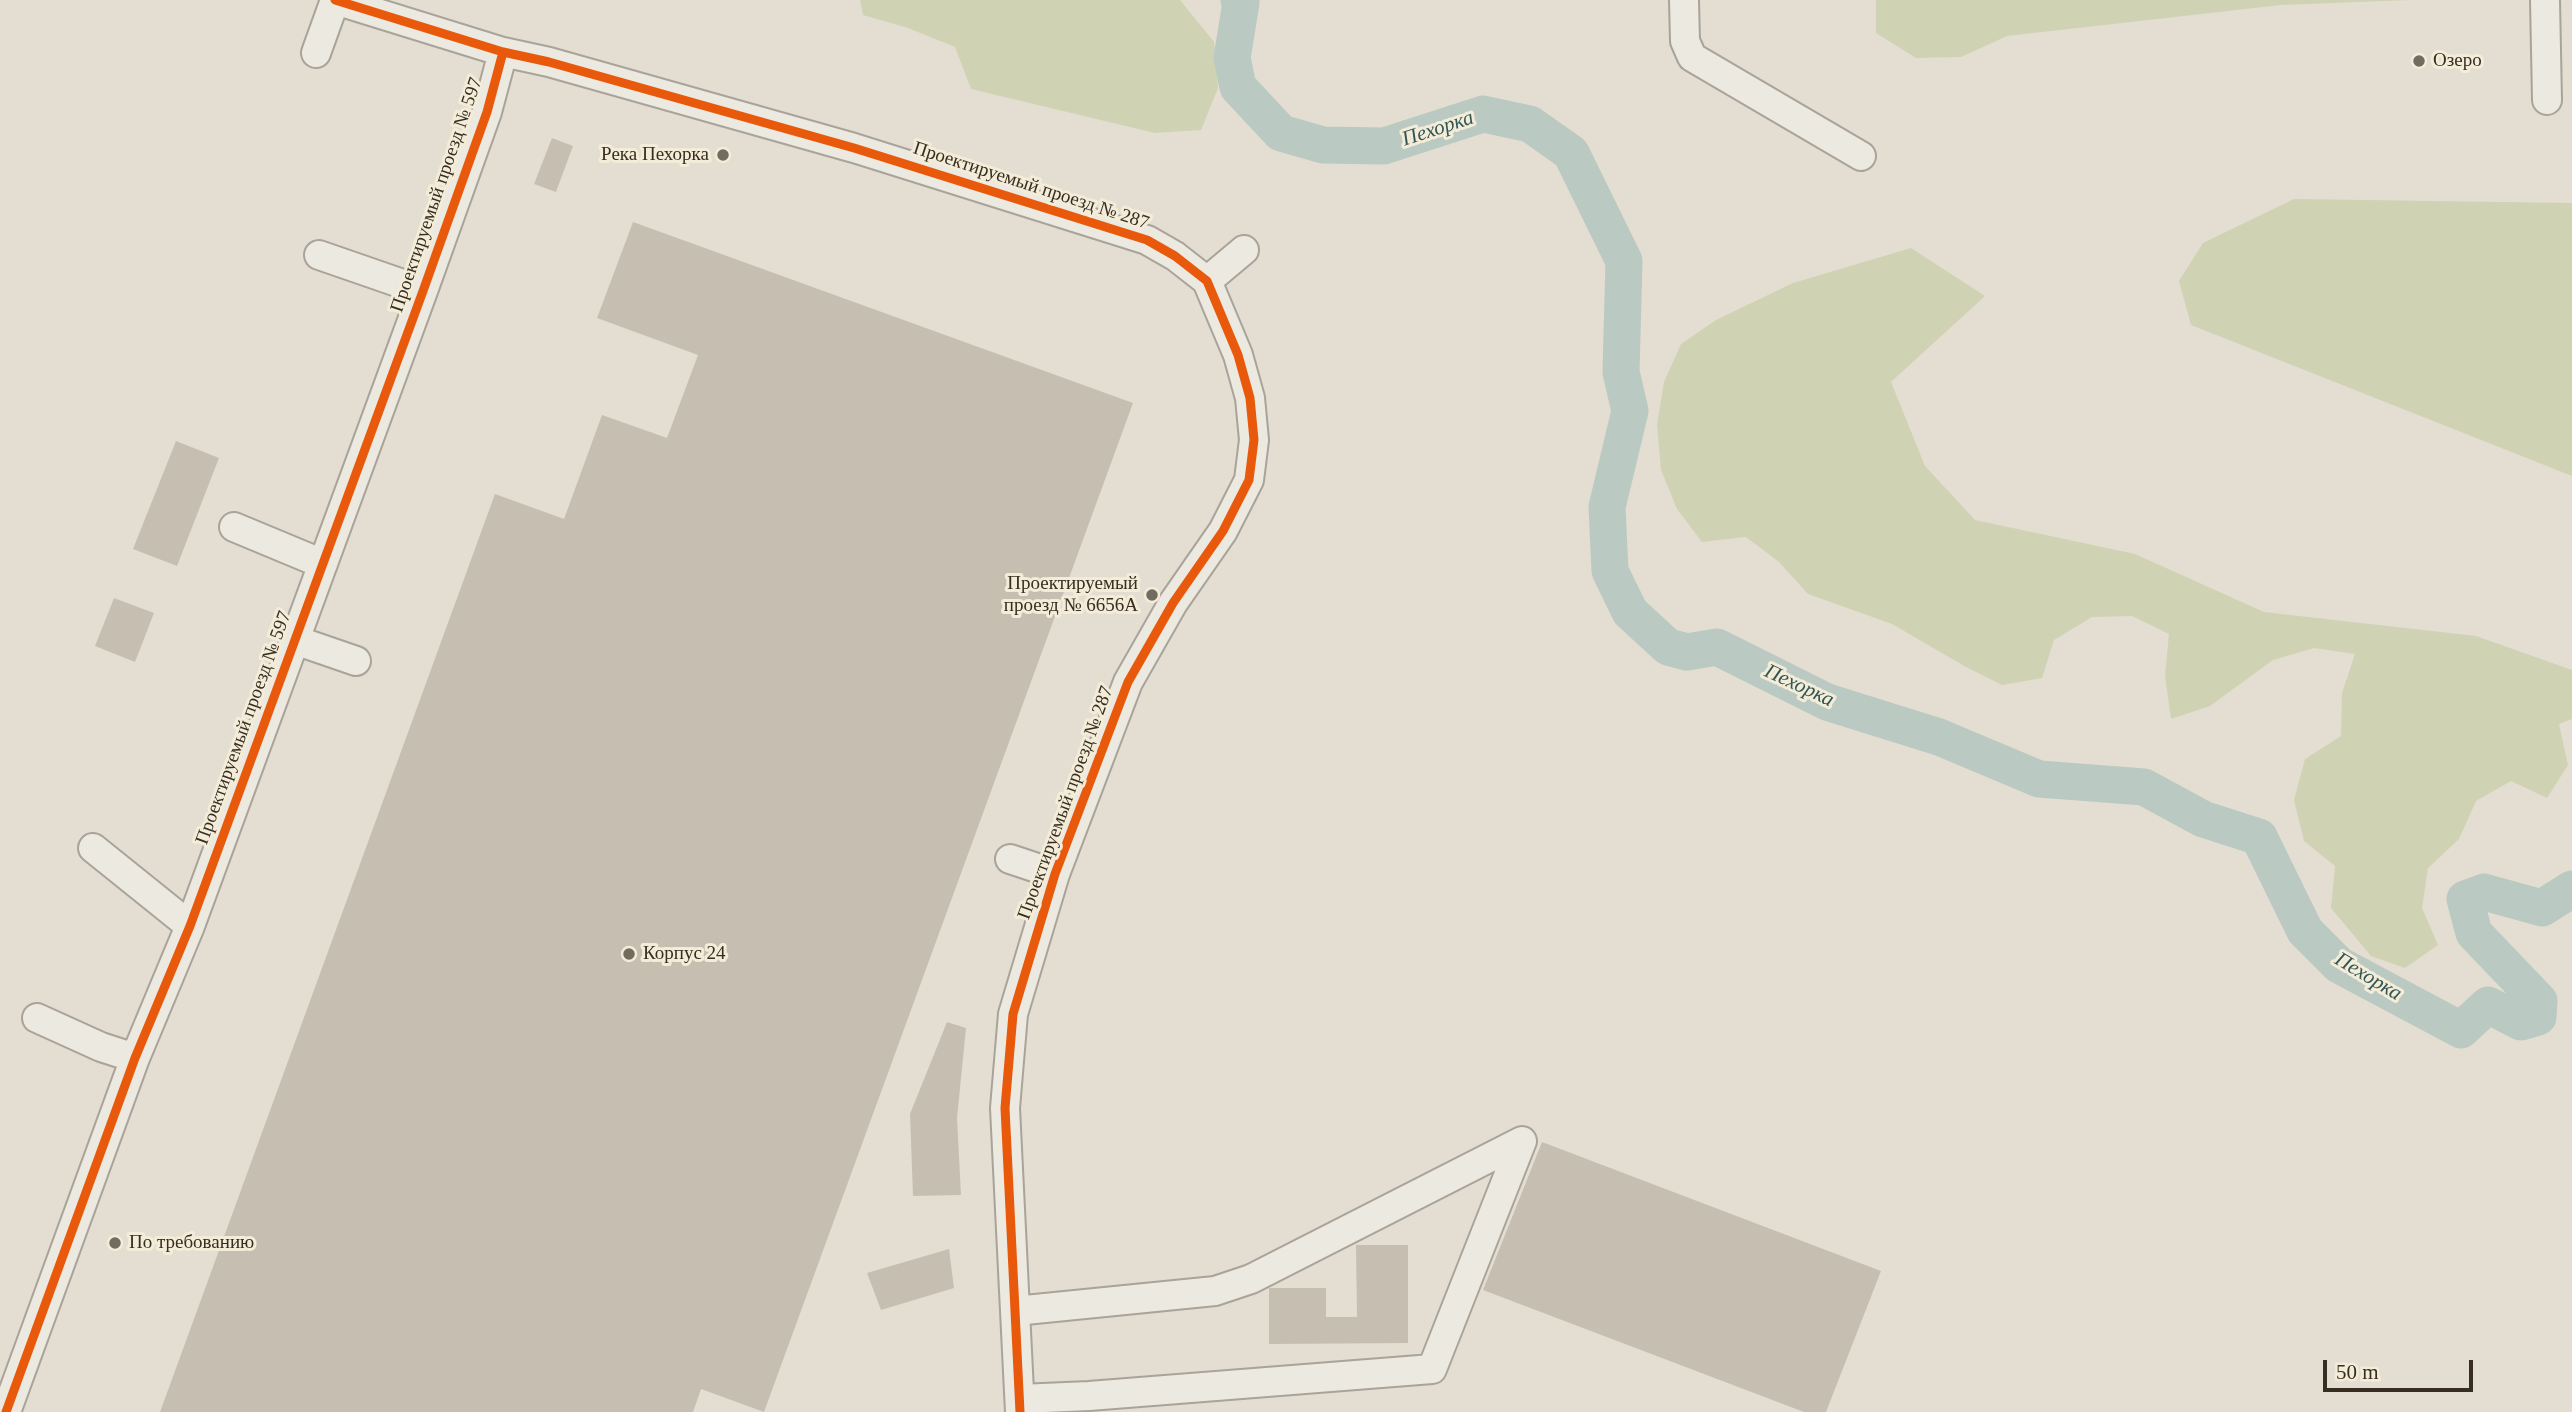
<!DOCTYPE html>
<html>
<head>
<meta charset="utf-8">
<style>
  body { margin:0 }
  #map { position:relative; width:2572px; height:1412px; overflow:hidden; background:#e3ded1; font-family:"Times New Roman",serif }
  canvas { display:block }
  .scale { position:absolute; left:2323px; top:1360px; width:150px; height:32px; box-sizing:border-box; border:4px solid #372d21; border-top:0; padding-left:9px; font-size:21px; line-height:24px; white-space:nowrap; color:#372d21; -webkit-text-stroke:5px #f3ecd8; paint-order:stroke }
</style>
</head>
<body>
<div id="map">
<canvas width="2572" height="1412"></canvas>
<div class="scale">50 m</div>
</div>
<script>
const g = document.querySelector('canvas').getContext('2d');
g.lineJoin = 'round';
function paint(path, color) {
  g.fillStyle = color;
  g.fill(path, 'evenodd');
}
function strokePath(path, color, width, dash) {
  g.strokeStyle = color;
  g.lineWidth = width;
  g.lineCap = dash ? 'butt' : 'round';
  g.setLineDash(dash || []);
  g.stroke(path);
}
function write(font, color, halo, rows, align = 'center') {
  g.font = font + ' "Times New Roman",serif';
  g.lineWidth = 6;
  g.setLineDash([]);
  g.textBaseline = 'middle';
  g.strokeStyle = halo;
  g.fillStyle = color;
  for (const [text, x, y, turn = 0] of rows) {
    g.save();
    g.translate(x, y);
    g.rotate((+turn || 0) * Math.PI / 180);
    g.textAlign = isNaN(turn) ? turn : align;
    if (halo) g.strokeText(text, 0, 0);
    g.fillText(text, 0, 0);
    g.restore();
  }
}
const green = new Path2D(`
  M 860,0 L 1180,0 L 1214,42 L 1218,88 L 1201,130 L 1155,133 L 971,89 L 955,47 L 908,28 L 863,15 Z
  M 1876,0 L 2410,0 L 2281,5 L 2007,36 L 1961,57 L 1916,58 L 1876,33 Z
  M 2294,199 L 2572,203 L 2572,476 L 2191,325 L 2179,281 L 2203,243 Z
  M 1911,248 L 1985,296 L 1891,382 L 1925,466 L 1975,520 L 2135,554 L 2264,612 L 2476,636 L 2572,670 L 2572,719 L 2559,724 L 2568,765 L 2547,798 L 2511,781 L 2476,801 L 2459,839 L 2428,868 L 2422,908 L 2438,945 L 2405,968 L 2371,956 L 2331,908 L 2335,866 L 2304,841 L 2294,800 L 2305,759 L 2341,736 L 2342,693 L 2355,654 L 2314,648 L 2273,660 L 2210,706 L 2171,719 L 2165,676 L 2169,634 L 2132,616 L 2092,617 L 2054,640 L 2042,678 L 2002,685 L 1966,667 L 1892,624 L 1808,594 L 1779,562 L 1746,537 L 1702,542 L 1677,509 L 1661,470 L 1657,425 L 1664,382 L 1681,344 L 1716,320 L 1793,283 Z`);
const river = new Path2D(`
  M 1239,0 L 1241,3 L 1232,58 L 1238,87 L 1281,133 L 1323,145 L 1384,146 L 1483,114 L 1530,124 L 1571,153 L 1624,261 L 1621,372 L 1630,411 L 1607,507 L 1610,571 L 1630,612 L 1668,647 L 1687,652 L 1717,647 L 1827,702 L 1939,737 L 2039,779 L 2144,787 L 2203,819 L 2259,837 L 2305,931 L 2339,965 L 2461,1030 L 2488,1005 L 2521,1022 L 2538,1017 L 2539,1001 L 2474,933 L 2465,899 L 2484,892 L 2542,908 L 2572,889`);
const building = new Path2D(`
  M 552,138 L 573,146 L 556,192 L 534,184 Z
  M 633,222 L 1133,403 L 764,1412 L 701,1389 L 693,1412 L 160,1412 L 495,494 L 564,519 L 602,415 L 667,438 L 698,355 L 597,318 Z
  M 176,441 L 219,458 L 177,566 L 133,549 Z
  M 114,598 L 154,613 L 135,662 L 95,646 Z
  M 947,1022 L 966,1028 L 957,1118 L 961,1195 L 913,1196 L 910,1114 Z
  M 1542,1142 L 1881,1271 L 1826,1412 L 1804,1412 L 1483,1290 Z
  M 1356,1245 L 1408,1245 L 1408,1343 L 1269,1344 L 1269,1288 L 1326,1288 L 1326,1317 L 1357,1317 Z
  M 949,1249 L 954,1288 L 881,1310 L 867,1273 Z`);
const minor = new Path2D(`
  M 335,0 L 503,52 L 549,62 L 854,148 L 1147,240 L 1175,256 L 1207,281 L 1238,355 L 1250,398 L 1254,440 L 1249,480 L 1223,531 L 1173,603 L 1128,682 L 1055,874 L 1013,1014 L 1005,1108 L 1020,1412
  M 1684,0 L 1685,41 L 1692,57 L 1861,156
  M 2545,0 L 2547,100
  M 316,53 L 335,0
  M 319,255 L 423,291
  M 1207,281 L 1244,250
  M 234,527 L 323,564
  M 295,640 L 356,661
  M 93,848 L 190,926
  M 1010,859 L 1055,874
  M 37,1018 L 101,1047 L 135,1058
  M 1015,1311 L 1215,1291 L 1251,1279 L 1522,1141 L 1432,1369 L 1089,1396 L 1020,1399
  M 6,1412 L 135,1058 L 190,926 L 423,291 L 487,112 L 503,52`);
const cycleway = new Path2D(`
  M 335,0 L 503,52 L 549,62 L 854,148 L 1147,240 L 1175,256 L 1207,281 L 1238,355 L 1250,398 L 1254,440 L 1249,480 L 1223,531 L 1173,603 L 1128,682 L 1055,874 L 1013,1014 L 1005,1108 L 1020,1412
  M 6,1412 L 135,1058 L 190,926 L 423,291 L 487,112 L 503,52`);
const markers = [
  [2419,61,7,"#736b5f"],
  [723,155,7,"#736b5f"],
  [1152,595,7,"#736b5f"],
  [629,954,7,"#736b5f"],
  [115,1243,7,"#736b5f"]
];
const poiNames = [
  ["Озеро",2433,61],
  ["Река Пехорка",709,155,"right"],
  ["Проектируемый",1138,584,"right"],
  ["проезд № 6656А",1138,606,"right"],
  ["Корпус 24",643,954],
  ["По требованию",129,1243]
];
const streetNames = [
  ["Проектируемый проезд № 287",1031,186,18],
  ["Проектируемый проезд № 597",437,195,-71],
  ["Проектируемый проезд № 597",244,728,-70],
  ["Проектируемый проезд № 287",1066,803,-70]
];
const waterNames = [
  ["Пехорка",1438,129,-18],
  ["Пехорка",1799,686,25],
  ["Пехорка",2368,977,31]
];
paint(green, '#d0d2b4');
strokePath(river, '#bac9c1', 37);
paint(building, '#c7beb2');
strokePath(minor, '#a9a399', 32);
strokePath(minor, '#ece9e1', 28);
strokePath(cycleway, '#e8590c', 9);
for (const [x, y, r, color] of markers) {
  const dot = new Path2D();
  dot.arc(x, y, r, 0, 2 * Math.PI);
  g.fillStyle = color;
  g.fill(dot);
  strokePath(dot, '#f3ecd8', 2.5);
}
write('19px', '#372d21', '#f3ecd8', poiNames, 'left');
write('19px', '#372d21', '#f3ecd8', streetNames);
write('italic 21px', '#325655', '#f3ecd8', waterNames);
</script>
</body>
</html>
